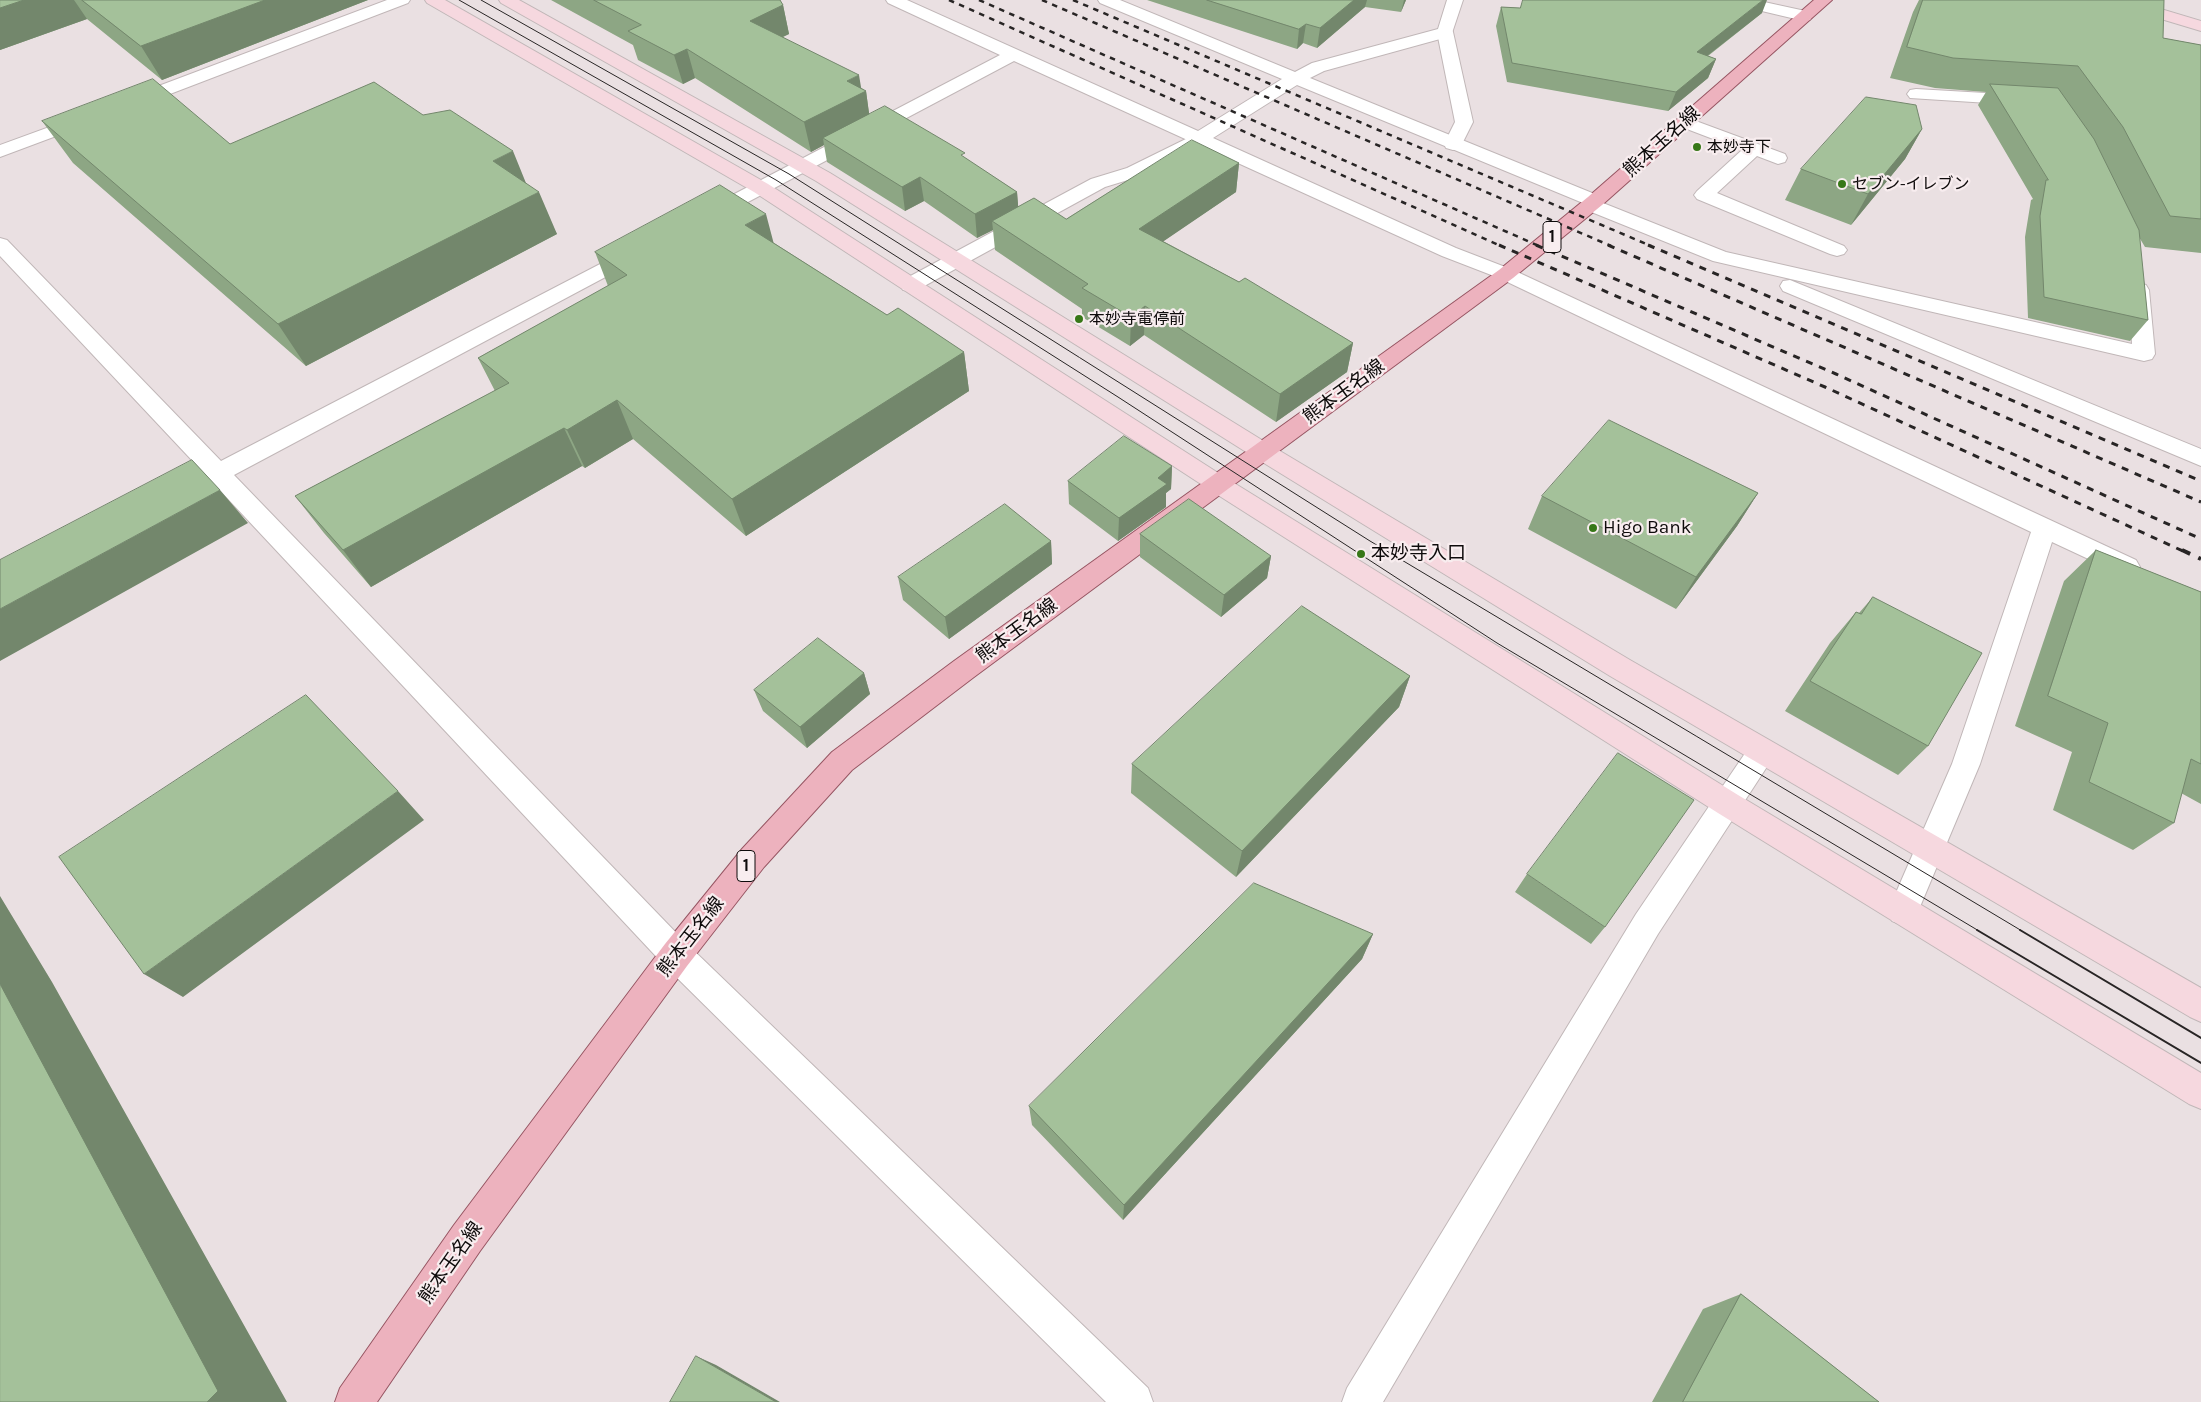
<!DOCTYPE html>
<html>
<head>
<meta charset="utf-8">
<style>
  body { margin:0 }
  canvas { display:block; background:#eae0e2 }
</style>
</head>
<body>
<canvas width="2201" height="1402"></canvas>
<script>
const g = document.querySelector('canvas').getContext('2d');
g.lineJoin = 'round';
function strokePath(path, color, width, dash) {
  g.strokeStyle = color;
  g.lineWidth = width;
  g.lineCap = dash ? 'butt' : 'round';
  g.setLineDash(dash || []);
  g.stroke(path);
}
function paint(path, color) {
  g.fillStyle = color;
  g.fill(path, 'evenodd');
}
function write(font, color, halo, rows, align = 'center') {
  g.font = font + ' Karla,"Noto Sans JP",sans-serif';
  g.lineWidth = 4.5;
  g.setLineDash([]);
  g.textBaseline = 'middle';
  g.strokeStyle = halo;
  g.fillStyle = color;
  for (const [text, x, y, turn = 0] of rows) {
    g.save();
    g.translate(x, y);
    g.rotate((+turn || 0) * Math.PI / 180);
    g.textAlign = isNaN(turn) ? turn : align;
    if (halo) g.strokeText(text, 0, 0);
    g.fillText(text, 0, 0);
    g.restore();
  }
}
const lane = new Path2D(`
  M 1726,0 L 1755,0 L 1810,12 L 1812,16 L 1810,20 L 1804,21 L 1728,3 Z
  M 1445,27 L 1451,28 L 1453,32 L 1473,122 L 1460,148 L 1453,150 L 1446,148 L 1444,144 L 1455,122 L 1437,32 L 1439,28 Z
  M 1685,117 L 1785,154 L 1787,158 L 1785,162 L 1778,164 L 1757,156 L 1717,193 L 1844,246 L 1847,250 L 1844,254 L 1837,256 L 1830,254 L 1697,199 L 1694,195 L 1697,191 L 1742,150 L 1679,126 L 1676,122 L 1679,118 Z
  M 1198,133 L 1205,135 L 1207,139 L 1205,143 L 1141,176 L 1105,187 L 917,290 L 910,291 L 903,290 L 900,285 L 903,280 L 1091,179 L 1127,168 Z`);
const street = new Path2D(`
  M 387,0 L 410,0 L 408,3 L 136,107 L 130,108 L 124,107 L 121,103 L 124,99 Z
  M 886,0 L 907,0 L 1198,131 L 1282,79 L 1100,3 L 1098,0 L 1120,0 L 1295,72 L 1312,63 L 1438,29 L 1447,0 L 1463,0 L 1451,36 L 1324,71 L 1310,78 L 1602,197 L 1605,201 L 1603,203 L 1726,252 L 2132,344 L 2129,290 L 2132,285 L 2139,283 L 2146,285 L 2149,290 L 2155,354 L 2152,359 L 2144,361 L 1713,261 L 1584,209 L 1581,205 L 1583,203 L 1297,85 L 1213,138 L 1456,248 L 1513,270 L 2136,560 L 2140,567 L 2136,574 L 2127,577 L 2052,542 L 1980,764 L 1914,921 L 1903,925 L 1892,921 L 1888,911 L 1952,764 L 2031,532 L 1499,278 L 1442,256 L 1014,61 L 714,220 L 707,222 L 700,220 L 697,216 L 700,212 L 1000,55 L 888,3 Z
  M 1916,89 L 2020,95 L 2026,96 L 2029,100 L 2026,104 L 2020,105 L 1910,98 L 1907,94 L 1910,90 Z
  M 85,114 L 91,115 L 94,119 L 91,123 L 0,157 L 0,145 Z
  M 0,238 L 7,240 L 221,461 L 629,249 L 636,247 L 643,249 L 646,253 L 643,257 L 234,475 L 687,944 L 1148,1388 L 1153,1402 L 1106,1402 L 665,966 L 215,485 L 203,490 L 195,487 L 191,481 L 195,475 L 202,471 L 0,256 Z
  M 1790,280 L 2201,449 L 2201,466 L 1783,291 L 1780,286 L 1783,281 Z
  M 1762,739 L 1772,743 L 1776,751 L 1772,759 L 1658,934 L 1383,1402 L 1342,1402 L 1347,1388 L 1636,914 L 1752,743 Z`);
const secondary = new Path2D(`
  M 425,0 L 445,0 L 768,184 L 1226,478 L 1738,795 L 2201,1073 L 2201,1109 L 2189,1104 L 1718,813 L 1210,490 L 754,192 L 427,3 Z
  M 499,0 L 519,0 L 830,173 L 1270,445 L 1630,660 L 2201,988 L 2201,1022 L 2190,1017 L 1610,676 L 1254,457 L 816,181 L 501,3 Z
  M 2106,0 L 2131,0 L 2201,21 L 2201,31 L 2108,3 Z`);
const primary = new Path2D(`
  M 1814,0 L 1832,0 L 1602,205 L 1513,278 L 974,677 L 852,770 L 764,867 L 687,966 L 480,1251 L 377,1402 L 335,1402 L 340,1388 L 454,1225 L 665,944 L 742,849 L 832,752 L 954,661 L 1499,270 L 1588,197 Z`);
const tramFar1 = new Path2D(`
  M 459,0 L 776,180 L 1118,397 L 1497,643 L 1979,931
  M 481,0 L 789,174 L 1370,541 L 2022,931`);
const tram = new Path2D(`
  M 1977,930 L 2201,1063
  M 2020,930 L 2201,1038`);
const railFar2 = new Path2D(`
  M 949,0 L 1501,246
  M 979,0 L 1539,246
  M 1042,0 L 1611,246
  M 1073,0 L 1651,246`);
const railFar1 = new Path2D(`
  M 1499,245 L 1825,387 L 2185,552
  M 1536,245 L 1836,374 L 2201,539
  M 1608,245 L 2201,502
  M 1648,245 L 2201,481`);
const rail = new Path2D(`
  M 2182,550 L 2201,559`);
const wall = new Path2D(`
  M 0,0 L 368,0 L 162,80 L 87,19 L 0,50 Z
  M 551,0 L 780,0 L 783,5 L 789,34 L 783,37 L 866,91 L 869,114 L 965,158 L 1017,192 L 1018,207 L 1066,219 L 1239,163 L 1236,192 L 1163,241 L 1353,343 L 1347,372 L 1276,422 L 1144,335 L 1130,346 L 1082,317 L 1082,309 L 995,250 L 993,230 L 977,238 L 924,201 L 905,211 L 827,162 L 824,145 L 811,152 L 695,78 L 683,84 L 638,60 L 633,45 Z
  M 1147,0 L 1406,0 L 1401,12 L 1365,7 L 1317,48 L 1303,43 L 1297,49 Z
  M 1919,0 L 2164,0 L 2163,38 L 2201,45 L 2201,253 L 2145,247 L 2139,237 L 2148,320 L 2130,341 L 2028,318 L 2025,237 L 2031,200 L 2033,199 L 1978,105 L 1986,92 L 1935,88 L 1890,78 L 1913,12 Z
  M 1501,7 L 1520,8 L 1762,13 L 1708,56 L 1716,59 L 1708,78 L 1668,111 L 1507,82 L 1496,26 Z
  M 42,121 L 230,144 L 526,183 L 557,234 L 306,366 L 73,163 Z
  M 1922,129 L 1905,159 L 1851,225 L 1785,200 L 1801,169 Z
  M 774,243 L 887,315 L 964,352 L 969,391 L 746,536 L 633,439 L 585,468 L 582,466 L 371,587 L 324,533 L 295,496 L 495,391 L 478,358 L 608,286 L 595,252 Z
  M 1172,466 L 1171,489 L 1166,493 L 1166,507 L 1118,541 L 1069,504 L 1068,481 Z
  M 1758,493 L 1737,526 L 1676,609 L 1528,529 L 1542,496 Z
  M 1140,534 L 1271,556 L 1267,578 L 1221,617 L 1140,557 Z
  M 1051,541 L 1052,564 L 949,639 L 903,600 L 898,577 Z
  M 2096,550 L 2201,592 L 2201,804 L 2181,793 L 2174,823 L 2133,850 L 2053,810 L 2072,752 L 2015,726 L 2064,581 Z
  M 1873,597 L 1928,746 L 1898,775 L 1785,711 L 1830,643 L 1856,612 L 1859,613 Z
  M 864,673 L 870,694 L 807,748 L 763,711 L 754,690 Z
  M 1410,676 L 1399,707 L 1236,877 L 1131,793 L 1132,764 Z
  M 1527,874 L 1605,927 L 1591,944 L 1515,892 Z
  M 1373,934 L 1362,959 L 1123,1220 L 1032,1125 L 1029,1106 Z
  M 1741,1294 L 1879,1402 L 1652,1402 L 1703,1309 Z`);
const shadedWall = new Path2D(`
  M 24,0 L 74,0 L 87,19 L 0,50 L 0,8 Z
  M 265,0 L 368,0 L 162,80 L 141,46 Z
  M 1354,0 L 1367,0 L 1365,7 L 1317,48 L 1320,28 Z
  M 1404,0 L 1406,0 L 1401,12 Z
  M 1763,0 L 1767,0 L 1762,13 L 1689,70 L 1697,52 Z
  M 783,5 L 789,34 L 756,49 L 750,21 Z
  M 1306,24 L 1303,43 L 1297,49 L 1299,29 Z
  M 687,49 L 695,78 L 683,84 L 674,55 Z
  M 1716,59 L 1708,78 L 1668,111 L 1676,92 Z
  M 859,75 L 862,93 L 866,91 L 870,120 L 823,138 L 824,145 L 811,152 L 804,122 L 847,81 Z
  M 1922,129 L 1905,159 L 1851,225 L 1868,194 Z
  M 513,151 L 530,193 L 493,161 Z
  M 1239,163 L 1236,192 L 1139,258 L 1139,229 Z
  M 920,177 L 924,201 L 905,211 L 902,187 Z
  M 539,192 L 557,234 L 306,366 L 278,324 Z
  M 1017,192 L 1019,216 L 992,221 L 993,230 L 977,238 L 975,214 Z
  M 766,214 L 776,252 L 745,225 Z
  M 1145,306 L 1144,335 L 1130,346 L 1131,317 Z
  M 1353,343 L 1347,372 L 1276,422 L 1280,394 Z
  M 964,352 L 969,391 L 746,536 L 732,499 Z
  M 617,400 L 633,439 L 585,468 L 567,430 Z
  M 564,428 L 582,466 L 371,587 L 343,550 Z
  M 1172,466 L 1171,489 L 1166,493 L 1166,507 L 1118,541 L 1119,518 L 1158,478 Z
  M 220,490 L 248,523 L 0,661 L 0,609 Z
  M 1758,493 L 1737,526 L 1676,609 L 1696,577 Z
  M 1051,541 L 1052,564 L 949,639 L 945,617 Z
  M 1271,556 L 1267,578 L 1221,617 L 1224,595 Z
  M 864,673 L 870,694 L 807,748 L 800,727 Z
  M 1410,676 L 1399,707 L 1236,877 L 1242,851 Z
  M 398,791 L 424,820 L 183,997 L 144,974 Z
  M 0,896 L 52,982 L 287,1402 L 207,1402 L 0,984 Z
  M 1373,934 L 1362,959 L 1123,1220 L 1124,1205 Z
  M 696,1356 L 716,1365 L 780,1402 L 776,1402 Z`);
const building = new Path2D(`
  M 0,0 L 24,0 L 0,8 Z
  M 82,0 L 265,0 L 141,46 Z
  M 594,0 L 780,0 L 783,5 L 750,21 L 859,75 L 847,81 L 866,91 L 804,122 L 687,49 L 674,55 L 628,31 L 641,25 Z
  M 1207,0 L 1354,0 L 1320,28 L 1306,24 L 1299,29 Z
  M 1523,0 L 1763,0 L 1697,52 L 1716,59 L 1676,92 L 1512,63 L 1501,7 L 1520,8 Z
  M 1923,0 L 2164,0 L 2163,38 L 2201,45 L 2201,219 L 2170,216 L 2123,127 L 2078,66 L 1953,58 L 1907,47 Z
  M 153,79 L 230,144 L 374,82 L 423,115 L 450,110 L 513,151 L 493,161 L 539,192 L 278,324 L 42,121 Z
  M 1990,84 L 2058,88 L 2094,139 L 2139,230 L 2148,320 L 2044,297 L 2040,216 L 2046,180 L 2048,180 Z
  M 1866,97 L 1916,105 L 1922,129 L 1868,194 L 1801,169 Z
  M 885,106 L 965,153 L 961,155 L 1017,192 L 975,214 L 920,177 L 902,187 L 823,138 Z
  M 1192,140 L 1239,163 L 1139,229 L 1239,282 L 1245,278 L 1353,343 L 1280,394 L 1145,306 L 1131,317 L 1082,288 L 1088,284 L 992,221 L 1034,198 L 1066,219 Z
  M 720,185 L 766,214 L 745,225 L 887,315 L 898,308 L 964,352 L 732,499 L 617,400 L 567,430 L 564,428 L 343,550 L 295,496 L 509,383 L 478,358 L 627,275 L 595,252 Z
  M 1609,420 L 1758,493 L 1696,577 L 1542,496 Z
  M 1124,436 L 1172,466 L 1158,478 L 1167,484 L 1119,518 L 1068,481 Z
  M 192,460 L 220,490 L 0,609 L 0,560 Z
  M 1189,499 L 1271,556 L 1224,595 L 1140,534 Z
  M 1005,504 L 1051,541 L 945,617 L 898,577 Z
  M 2096,550 L 2201,592 L 2201,764 L 2191,759 L 2174,823 L 2089,782 L 2108,723 L 2048,696 Z
  M 1873,597 L 1982,653 L 1928,746 L 1810,681 L 1856,612 L 1861,614 Z
  M 1302,606 L 1410,676 L 1242,851 L 1132,764 Z
  M 818,638 L 864,673 L 800,727 L 754,690 Z
  M 306,695 L 398,791 L 144,974 L 59,857 Z
  M 1618,753 L 1694,800 L 1605,927 L 1527,874 Z
  M 1254,883 L 1373,934 L 1124,1205 L 1029,1106 Z
  M 0,984 L 218,1391 L 207,1402 L 0,1402 Z
  M 1741,1294 L 1879,1402 L 1683,1402 Z
  M 696,1356 L 776,1402 L 670,1402 Z`);
const markers = [
  [1697,147,5,"#377818"],
  [1842,184,5,"#377818"],
  [1079,319,5,"#377818"],
  [1593,528,5,"#377818"],
  [1361,554,5,"#377818"]
];
const farPoinames = [
  ["本妙寺下",1707,147],
  ["セブン-イレブン",1852,184],
  ["本妙寺電停前",1089,319]
];
const shields = [
  [1552,237,18],
  [746,866,18]
];
const shieldNames = [
  ["1",1552,237],
  ["1",746,866]
];
const streetNames = [
  ["熊本玉名線",1662,142,-42],
  ["熊本玉名線",1344,392,-36],
  ["熊本玉名線",1017,631,-36],
  ["熊本玉名線",691,937,-52],
  ["熊本玉名線",451,1263,-55]
];
const poiNames = [
  ["Higo Bank",1603,528],
  ["本妙寺入口",1371,554]
];
strokePath(lane, '#c1b7b8', 2);
strokePath(street, '#c1b7b8', 2);
strokePath(secondary, '#c1b7b8', 2);
strokePath(primary, '#975663', 2);
paint(lane, '#fff');
paint(street, '#fff');
paint(secondary, '#f6d8df');
paint(primary, '#edb2be');
strokePath(tramFar1, '#282525', 1);
strokePath(tram, '#282525', 2);
strokePath(railFar2, '#282525', 2.5, [5.5, 5.5]);
strokePath(railFar1, '#282525', 3, [7, 7]);
strokePath(rail, '#282525', 4, [9, 9]);
paint(wall, '#8da684');
paint(shadedWall, '#73876c');
paint(building, '#a4c19a');
strokePath(building, '#73876c', 1);
for (const [x, y, r, color] of markers) {
  const dot = new Path2D();
  dot.arc(x, y, r, 0, 2 * Math.PI);
  g.fillStyle = color;
  g.fill(dot);
  strokePath(dot, '#f8edef', 2);
}
write('16px', '#0e0b0b', '#f8edef', farPoinames, 'left');
for (const [x, y, w] of shields) {
  const box = new Path2D();
  box.roundRect(x - w / 2, y - 15.5, w, 31, 4);
  g.fillStyle = '#f8edef';
  g.fill(box);
  strokePath(box, '#0e0b0b', 1);
}
write('bold 18px', '#0e0b0b', null, shieldNames);
write('19px', '#0e0b0b', '#f8edef', streetNames);
write('19px', '#0e0b0b', '#f8edef', poiNames, 'left');
</script>
</body>
</html>
